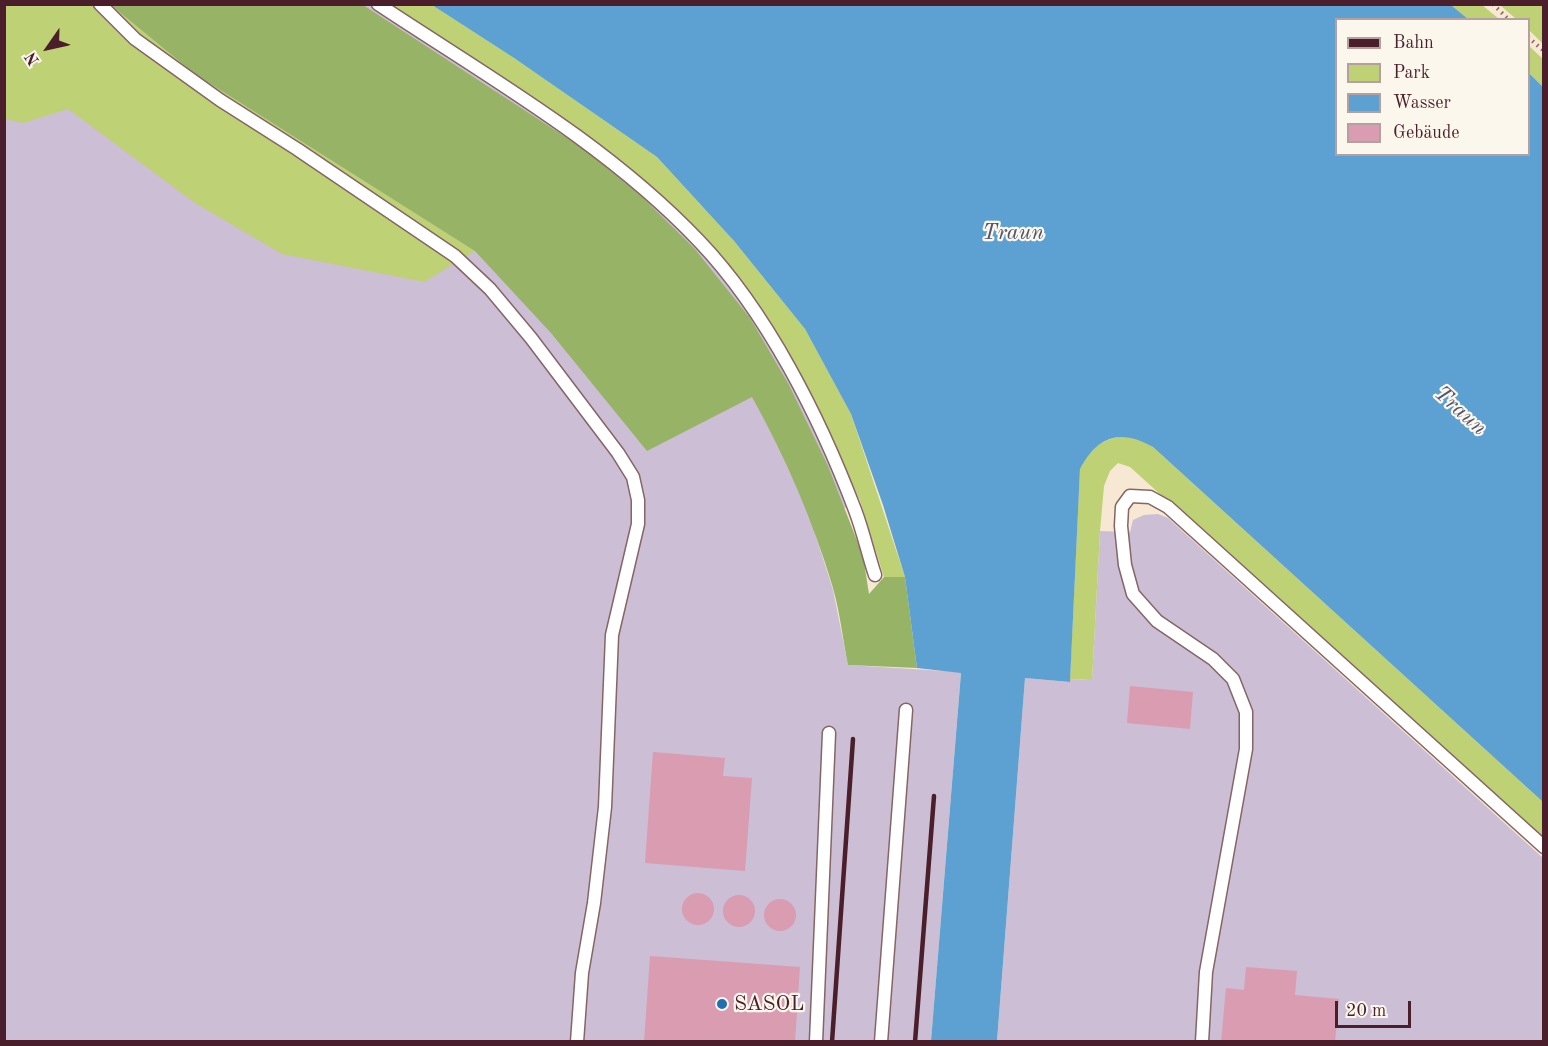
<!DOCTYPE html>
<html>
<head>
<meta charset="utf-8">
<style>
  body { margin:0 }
  #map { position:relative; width:1548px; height:1046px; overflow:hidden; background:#f6e8d2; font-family:"Old Standard TT",serif }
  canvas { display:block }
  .frame { position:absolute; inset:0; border:6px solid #4a1f2b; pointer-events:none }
  .legend { position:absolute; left:1335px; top:18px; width:195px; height:138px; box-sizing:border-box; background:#fbf7ec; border:2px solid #b4a19f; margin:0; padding:8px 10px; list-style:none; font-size:18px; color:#4a1f2b }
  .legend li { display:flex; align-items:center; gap:12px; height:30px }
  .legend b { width:30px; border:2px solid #b4a19f }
  .north { position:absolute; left:18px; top:18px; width:60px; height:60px; -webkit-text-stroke:4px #fbf7ec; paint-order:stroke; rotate:236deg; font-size:16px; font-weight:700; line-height:24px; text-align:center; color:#4a1f2b }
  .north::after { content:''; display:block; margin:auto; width:21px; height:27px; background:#4a1f2b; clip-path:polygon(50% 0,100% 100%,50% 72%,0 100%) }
  .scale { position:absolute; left:1335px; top:1001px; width:76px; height:27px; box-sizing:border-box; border:3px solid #4a1f2b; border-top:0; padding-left:8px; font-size:18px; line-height:21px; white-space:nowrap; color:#4a1f2b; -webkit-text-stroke:4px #fbf7ec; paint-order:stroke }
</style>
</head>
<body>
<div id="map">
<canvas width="1548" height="1046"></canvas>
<div class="frame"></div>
<ul class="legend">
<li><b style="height:8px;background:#4a1f2b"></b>Bahn</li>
<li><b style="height:16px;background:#bed174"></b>Park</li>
<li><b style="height:16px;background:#5ca1d1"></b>Wasser</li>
<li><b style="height:16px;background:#d99cb1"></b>Gebäude</li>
</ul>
<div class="north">N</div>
<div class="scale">20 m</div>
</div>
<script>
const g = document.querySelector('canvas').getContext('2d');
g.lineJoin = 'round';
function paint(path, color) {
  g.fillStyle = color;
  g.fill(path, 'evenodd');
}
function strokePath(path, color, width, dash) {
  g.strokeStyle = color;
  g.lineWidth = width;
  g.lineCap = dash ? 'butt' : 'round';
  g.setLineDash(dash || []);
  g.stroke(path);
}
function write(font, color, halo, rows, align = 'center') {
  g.font = font + ' "Old Standard TT",serif';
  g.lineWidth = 4.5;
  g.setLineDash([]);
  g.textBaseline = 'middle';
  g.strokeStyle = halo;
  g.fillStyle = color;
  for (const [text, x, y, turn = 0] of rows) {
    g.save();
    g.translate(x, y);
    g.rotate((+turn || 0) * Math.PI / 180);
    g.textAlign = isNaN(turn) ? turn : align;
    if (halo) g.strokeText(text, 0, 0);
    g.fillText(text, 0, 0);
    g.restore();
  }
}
const industrial = new Path2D(`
  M 5,5 L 388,5 L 530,98 L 625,165 L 696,231 L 808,392 L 859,498 L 814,530 L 833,590 L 848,665 L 961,672 L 931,1041 L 5,1042 Z
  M 1158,514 L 1168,518 L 1543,858 L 1543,1041 L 997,1042 L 1025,678 L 1070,682 L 1070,679 L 1092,680 L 1100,531 L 1130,532 L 1133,520 L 1144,515 Z`);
const green = new Path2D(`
  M 5,5 L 111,5 L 195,74 L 475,251 L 424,282 L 282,254 L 195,203 L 68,109 L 23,123 L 5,119 Z
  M 388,5 L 432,5 L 514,58 L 657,157 L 734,241 L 805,329 L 851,414 L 905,577 L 884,577 L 859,498 L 808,392 L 696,231 L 625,165 L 530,98 Z
  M 1451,5 L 1482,5 L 1499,19 L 1468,19 Z
  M 1500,5 L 1543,5 L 1543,44 L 1529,30 L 1528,20 L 1516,19 Z
  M 1529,46 L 1543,59 L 1543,87 L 1529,73 Z
  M 1126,436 L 1140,439 L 1153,447 L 1543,802 L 1543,840 L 1130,467 L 1118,463 L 1110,471 L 1104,486 L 1100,531 L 1092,680 L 1070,679 L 1080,468 C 1092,447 1101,439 1126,436 Z`);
const forest = new Path2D(`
  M 111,5 L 363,5 L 584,149 L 641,196 L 694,248 L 750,318 L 789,385 L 828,466 L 863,556 L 869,594 L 884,577 L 905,577 L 917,668 L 848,665 C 843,640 840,613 833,588 C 813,521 786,458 752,397 L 647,451 L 551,333 L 475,251 L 195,74 Z`);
const water = new Path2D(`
  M 432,5 L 1451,5 L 1468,19 L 1336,20 L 1336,154 L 1528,154 L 1529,73 L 1543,87 L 1543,802 L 1153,447 C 1121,428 1097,436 1080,469 L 1070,682 L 1025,678 L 997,1041 L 931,1041 L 961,673 L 917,668 L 905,577 L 883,505 L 851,414 L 805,329 L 734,241 L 657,157 L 514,58 Z`);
const building = new Path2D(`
  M 1130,686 L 1193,692 L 1190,729 L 1127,723 Z
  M 653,752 L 725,758 L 723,776 L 752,778 L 745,871 L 645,863 Z
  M682 909a16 16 0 1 1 32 0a16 16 0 1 1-32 0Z
  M723 911a16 16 0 1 1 32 0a16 16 0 1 1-32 0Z
  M764 915a16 16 0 1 1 32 0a16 16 0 1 1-32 0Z
  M 650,956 L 800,967 L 795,1042 L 644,1042 Z
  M 1246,967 L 1297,971 L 1295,995 L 1339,999 L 1335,1042 L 1221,1042 L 1226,988 L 1244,990 Z`);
const path = new Path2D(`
  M 1493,4 L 1509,20
  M 1528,37 L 1544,51`);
const service = new Path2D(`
  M 100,4 L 135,39 L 220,100 L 297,149 L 455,256 L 490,289 L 531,338 L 618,453 L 633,477 L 638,500 L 638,524 L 612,635 L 605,807 L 594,903 L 582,973 L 577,1042
  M 378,4 C 488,77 607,144 699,241 C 767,312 820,418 855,510 C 863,531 868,554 875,575
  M 816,1042 L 829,733
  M 881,1042 L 906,710
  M 1202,1042 L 1206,972 L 1246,749 L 1246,712 L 1233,679 L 1213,659 L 1157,621 L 1133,594 L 1125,565 L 1121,526 L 1122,507 L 1130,496 L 1150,497 L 1168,507 L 1544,847`);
const rail = new Path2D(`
  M 832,1042 L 853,739
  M 915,1042 L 934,796`);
const markers = [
  [722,1004,6,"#1f6fb2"]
];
const poiNames = [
  ["SASOL",734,1004]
];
const waterNames = [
  ["Traun",1013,233],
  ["Traun",1460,411,42]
];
paint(industrial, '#ccbed4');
paint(green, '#bed174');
paint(forest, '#96b366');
paint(water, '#5ca1d1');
paint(building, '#d99cb1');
strokePath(service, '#866565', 15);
strokePath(path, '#866565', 4, [1.5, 4.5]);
strokePath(service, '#fff', 12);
strokePath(rail, '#4a1f2b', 4.5);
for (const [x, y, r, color] of markers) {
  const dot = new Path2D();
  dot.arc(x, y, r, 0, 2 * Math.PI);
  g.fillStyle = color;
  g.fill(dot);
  strokePath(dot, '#fbf7ec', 2);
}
write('21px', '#4a1f2b', '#fbf7ec', poiNames, 'left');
write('italic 22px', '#51536d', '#fbf7ec', waterNames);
</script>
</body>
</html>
